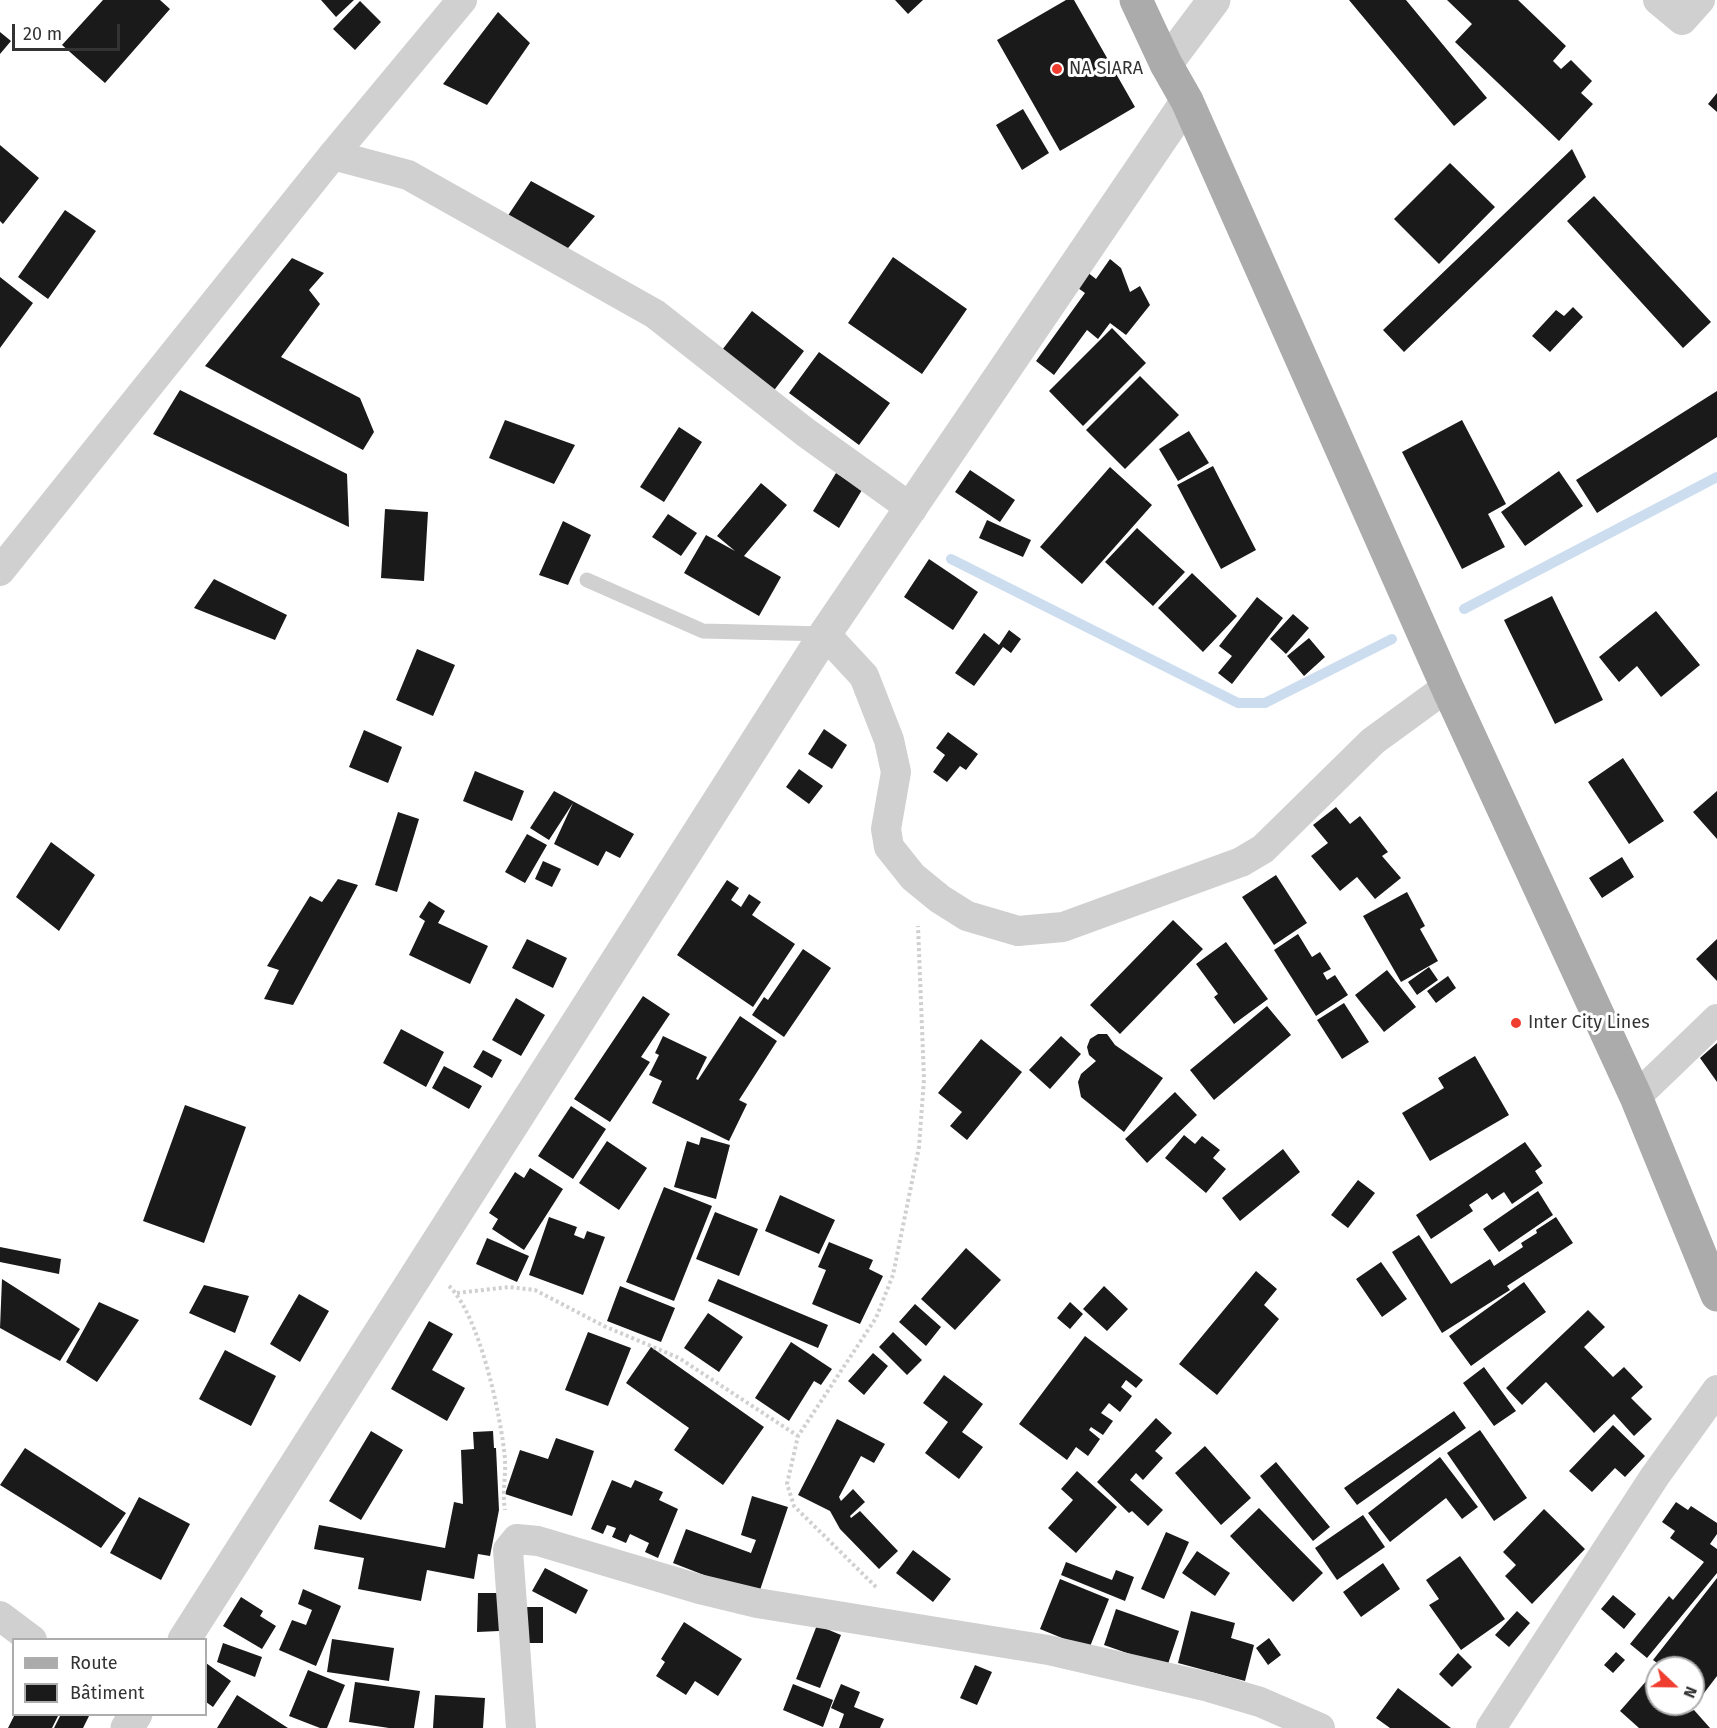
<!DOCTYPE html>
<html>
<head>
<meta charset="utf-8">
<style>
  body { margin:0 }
  #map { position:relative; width:1717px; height:1728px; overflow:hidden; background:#fff; font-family:"Fira Sans",sans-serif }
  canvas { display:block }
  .legend { position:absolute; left:12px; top:1638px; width:195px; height:78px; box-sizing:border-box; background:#fff; border:2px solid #adadad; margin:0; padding:8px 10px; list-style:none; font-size:18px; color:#333 }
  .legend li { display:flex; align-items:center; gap:12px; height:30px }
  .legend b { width:30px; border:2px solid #adadad }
  .north { position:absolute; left:1645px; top:1656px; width:60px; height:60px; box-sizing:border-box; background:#fff; border:2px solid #adadad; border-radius:50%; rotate:112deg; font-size:16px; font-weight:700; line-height:24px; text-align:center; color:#333 }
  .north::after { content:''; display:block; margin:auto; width:21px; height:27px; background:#ef3d2f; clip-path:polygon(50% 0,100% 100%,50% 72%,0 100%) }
  .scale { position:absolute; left:12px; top:24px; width:108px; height:27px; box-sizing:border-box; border:3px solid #333; border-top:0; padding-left:8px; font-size:18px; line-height:21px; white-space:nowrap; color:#333; -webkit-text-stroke:4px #fff; paint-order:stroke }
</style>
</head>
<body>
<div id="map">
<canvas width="1717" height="1728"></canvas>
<ul class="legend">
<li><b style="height:8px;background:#ababab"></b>Route</li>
<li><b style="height:16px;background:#1a1a1a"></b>Bâtiment</li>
</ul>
<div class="north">N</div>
<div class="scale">20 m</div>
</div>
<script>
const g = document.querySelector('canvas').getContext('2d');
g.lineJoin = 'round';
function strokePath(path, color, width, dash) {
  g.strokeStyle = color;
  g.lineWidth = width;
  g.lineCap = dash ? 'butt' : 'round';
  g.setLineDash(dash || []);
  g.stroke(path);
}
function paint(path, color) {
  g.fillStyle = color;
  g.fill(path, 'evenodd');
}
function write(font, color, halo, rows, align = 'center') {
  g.font = font + ' "Fira Sans",sans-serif';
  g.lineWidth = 6;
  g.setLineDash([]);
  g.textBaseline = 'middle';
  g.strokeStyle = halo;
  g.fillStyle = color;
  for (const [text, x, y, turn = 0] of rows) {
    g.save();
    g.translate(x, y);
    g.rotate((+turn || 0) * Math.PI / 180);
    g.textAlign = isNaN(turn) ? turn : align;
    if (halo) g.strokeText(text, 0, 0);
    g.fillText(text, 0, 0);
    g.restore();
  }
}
const stream = new Path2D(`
  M 951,559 L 1238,703 L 1265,703 L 1392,639
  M 1464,609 L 1717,477`);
const building = new Path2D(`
  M 103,0 L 160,0 L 170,9 L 105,83 L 62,45 Z
  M 321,0 L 354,0 L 336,17 Z
  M 895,0 L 923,0 L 908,14 Z
  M 1066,0 L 1074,0 L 1135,107 L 1060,151 L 997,40 Z
  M 1349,0 L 1406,0 L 1487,98 L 1454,126 Z
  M 1447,0 L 1518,0 L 1566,46 L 1553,61 L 1561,69 L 1571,60 L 1592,81 L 1581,93 L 1593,104 L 1559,141 L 1455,42 L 1472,24 Z
  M 360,1 L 381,22 L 355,50 L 333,29 Z
  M 498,12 L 530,43 L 487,105 L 443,84 Z
  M 0,32 L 11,41 L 0,54 Z
  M 1717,93 L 1717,112 L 1708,104 Z
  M 1023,109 L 1049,153 L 1022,170 L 996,125 Z
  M 0,145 L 39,178 L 3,224 L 0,221 Z
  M 1572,149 L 1586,177 L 1404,352 L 1383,330 Z
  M 1450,163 L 1495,207 L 1439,264 L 1394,219 Z
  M 531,181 L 595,216 L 563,254 L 503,223 Z
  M 1594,196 L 1711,322 L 1683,348 L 1567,221 Z
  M 65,210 L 96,231 L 48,299 L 18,277 Z
  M 893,257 L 967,309 L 922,374 L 848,323 Z
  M 292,258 L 324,273 L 309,290 L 320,304 L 281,357 L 360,398 L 374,432 L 363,450 L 205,366 Z
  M 1110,259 L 1121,268 L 1130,292 L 1140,286 L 1150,305 L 1126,335 L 1110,323 L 1098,339 L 1087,330 L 1054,375 L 1036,361 L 1085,293 L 1071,283 L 1082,268 L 1096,279 Z
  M 0,277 L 33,303 L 0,348 Z
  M 1573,307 L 1583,317 L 1550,352 L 1532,336 L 1556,310 L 1564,316 Z
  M 752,311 L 804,351 L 772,393 L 719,354 Z
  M 1112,328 L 1146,363 L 1083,426 L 1049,391 Z
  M 819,352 L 890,403 L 859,445 L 789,393 Z
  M 1140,376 L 1179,415 L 1125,469 L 1086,430 Z
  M 180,390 L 347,474 L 349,527 L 153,434 Z
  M 1717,391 L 1717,437 L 1597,513 L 1576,480 Z
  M 505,420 L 575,445 L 554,484 L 489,458 Z
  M 1462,420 L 1506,504 L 1488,514 L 1505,547 L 1462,569 L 1402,452 Z
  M 679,427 L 702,442 L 664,502 L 640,487 Z
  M 1189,431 L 1209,463 L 1178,481 L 1159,449 Z
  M 1213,466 L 1256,550 L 1221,569 L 1177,485 Z
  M 1110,467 L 1152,505 L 1082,584 L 1040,547 Z
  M 970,470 L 1015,500 L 1000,522 L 955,492 Z
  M 1559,471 L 1583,506 L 1525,546 L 1501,512 Z
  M 836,473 L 862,490 L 839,528 L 813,511 Z
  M 761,483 L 787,505 L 744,556 L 781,577 L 759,616 L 684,573 L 706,535 L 735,551 L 717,536 Z
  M 385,509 L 428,512 L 424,581 L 381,578 Z
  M 668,514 L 697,533 L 681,556 L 652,537 Z
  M 987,520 L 1031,540 L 1023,557 L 979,538 Z
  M 563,521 L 591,535 L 568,585 L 539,575 Z
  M 1137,528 L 1185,572 L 1153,606 L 1105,562 Z
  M 929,559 L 978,592 L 953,630 L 904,597 Z
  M 1192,573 L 1237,616 L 1203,652 L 1158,608 Z
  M 214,579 L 287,615 L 275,640 L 194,608 Z
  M 1552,596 L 1603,700 L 1555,724 L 1504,620 Z
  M 1257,597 L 1283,618 L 1232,684 L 1218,673 L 1232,656 L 1219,646 Z
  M 1656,611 L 1700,665 L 1661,697 L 1637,666 L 1619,682 L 1599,657 Z
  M 1293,614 L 1309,628 L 1286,654 L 1270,639 Z
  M 1009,630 L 1021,639 L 1011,653 L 1003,647 L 974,686 L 955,673 L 984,633 L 999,645 Z
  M 1309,638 L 1325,657 L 1304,676 L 1287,656 Z
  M 417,649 L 455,665 L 433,716 L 396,700 Z
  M 824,729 L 847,745 L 832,769 L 808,754 Z
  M 364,730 L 402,747 L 388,783 L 349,767 Z
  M 948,732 L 978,754 L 966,770 L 960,766 L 947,782 L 933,772 L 945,755 L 936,748 Z
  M 1623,758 L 1664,821 L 1629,844 L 1588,782 Z
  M 799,769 L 823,786 L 809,804 L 786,787 Z
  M 475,771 L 524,791 L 512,821 L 463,801 Z
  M 554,791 L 634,834 L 620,858 L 606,851 L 598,866 L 554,844 L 573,803 L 549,840 L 530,828 Z
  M 1717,791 L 1717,839 L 1693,812 Z
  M 1336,807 L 1350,824 L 1360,816 L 1388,852 L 1382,856 L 1401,878 L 1375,899 L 1357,877 L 1340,891 L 1311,856 L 1328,843 L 1313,825 Z
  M 398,812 L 419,819 L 397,892 L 375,885 Z
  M 527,834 L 547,845 L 525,883 L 505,872 Z
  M 51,842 L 95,875 L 59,931 L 16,897 Z
  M 1622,857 L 1634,877 L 1602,898 L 1589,878 Z
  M 543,861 L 561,869 L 552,887 L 535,879 Z
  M 1276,875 L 1307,923 L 1274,945 L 1242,897 Z
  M 338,879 L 358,885 L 293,1005 L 264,999 L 279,970 L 267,966 L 310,896 L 322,902 Z
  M 727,880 L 739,888 L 731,900 L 741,907 L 749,894 L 761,902 L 752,915 L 795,944 L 753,1007 L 677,955 Z
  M 1407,892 L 1425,926 L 1420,929 L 1438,961 L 1401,982 L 1363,916 Z
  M 429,901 L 445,911 L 438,923 L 488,946 L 470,984 L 409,955 L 425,921 L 419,917 Z
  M 1173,920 L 1203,949 L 1120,1034 L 1090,1005 Z
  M 1298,934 L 1312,957 L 1320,952 L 1331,969 L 1323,973 L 1327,980 L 1335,975 L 1348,995 L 1316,1016 L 1274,950 Z
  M 527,939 L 567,958 L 553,988 L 512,968 Z
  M 1717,939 L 1717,981 L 1696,959 Z
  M 1226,942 L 1268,999 L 1234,1024 L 1214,997 L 1218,994 L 1196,964 Z
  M 803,949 L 831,968 L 784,1037 L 752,1015 L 764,997 L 768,1000 Z
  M 1429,967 L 1438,980 L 1417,995 L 1408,982 Z
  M 1387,970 L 1416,1007 L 1384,1032 L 1355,995 Z
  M 1448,976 L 1456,988 L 1436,1003 L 1427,991 Z
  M 643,996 L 670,1014 L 641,1057 L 650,1062 L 610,1122 L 574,1099 Z
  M 516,998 L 545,1015 L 521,1056 L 492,1040 Z
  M 1344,1003 L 1369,1042 L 1342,1059 L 1317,1020 Z
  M 1267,1006 L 1291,1035 L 1214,1100 L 1190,1070 Z
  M 740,1016 L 777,1041 L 739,1100 L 747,1104 L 729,1141 L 652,1103 L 662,1081 L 649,1075 L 659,1055 L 655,1053 L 663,1036 L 707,1057 L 696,1079 L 698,1080 Z
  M 401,1029 L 444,1052 L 426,1087 L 383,1063 Z
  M 1098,1034 L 1107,1034 L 1115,1045 L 1163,1078 L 1124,1132 L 1081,1097 L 1078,1082 L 1081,1074 L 1096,1061 L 1089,1055 L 1087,1047 L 1090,1039 Z
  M 1061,1036 L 1081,1054 L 1050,1089 L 1029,1070 Z
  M 981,1039 L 1022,1072 L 967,1140 L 950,1126 L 962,1112 L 938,1093 Z
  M 1717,1043 L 1717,1082 L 1700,1058 Z
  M 483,1050 L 502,1060 L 492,1078 L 473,1067 Z
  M 1475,1056 L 1509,1115 L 1430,1161 L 1402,1113 L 1444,1088 L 1438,1078 Z
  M 444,1066 L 482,1086 L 469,1109 L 432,1088 Z
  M 1175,1092 L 1197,1115 L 1147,1163 L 1125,1139 Z
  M 185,1105 L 246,1127 L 204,1243 L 143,1221 Z
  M 571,1106 L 606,1129 L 573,1179 L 538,1156 Z
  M 1184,1135 L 1195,1144 L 1202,1136 L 1220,1150 L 1213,1158 L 1226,1169 L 1206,1193 L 1165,1158 Z
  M 701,1137 L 730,1145 L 716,1199 L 674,1187 L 687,1141 L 699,1145 Z
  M 607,1141 L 647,1168 L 619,1210 L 579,1183 Z
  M 1525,1142 L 1542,1166 L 1535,1171 L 1543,1183 L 1512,1204 L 1504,1192 L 1492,1200 L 1487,1193 L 1469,1205 L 1473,1211 L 1431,1239 L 1416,1215 Z
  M 1283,1149 L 1300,1172 L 1240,1221 L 1222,1198 Z
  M 530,1168 L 563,1189 L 524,1250 L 492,1229 L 498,1219 L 489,1213 L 515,1172 L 524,1178 Z
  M 1358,1180 L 1375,1193 L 1348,1228 L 1331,1215 Z
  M 664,1187 L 712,1206 L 674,1301 L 626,1282 Z
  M 1538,1191 L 1553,1215 L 1499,1252 L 1483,1229 Z
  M 780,1195 L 835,1220 L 819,1254 L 765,1231 Z
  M 715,1212 L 758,1229 L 739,1276 L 696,1259 Z
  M 549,1217 L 577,1227 L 574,1235 L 584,1239 L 587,1231 L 605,1237 L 583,1295 L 529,1275 Z
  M 1556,1217 L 1573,1243 L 1507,1286 L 1510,1290 L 1442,1333 L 1392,1252 L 1419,1235 L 1451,1284 L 1490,1259 L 1494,1266 L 1523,1247 L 1521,1243 L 1537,1233 L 1536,1230 Z
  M 487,1238 L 529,1256 L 517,1282 L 476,1264 Z
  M 829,1242 L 873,1260 L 869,1269 L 883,1276 L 860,1324 L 812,1304 L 826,1270 L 818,1267 Z
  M 0,1247 L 61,1259 L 59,1274 L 0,1262 Z
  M 966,1248 L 1001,1280 L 955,1330 L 921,1299 Z
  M 1381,1262 L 1407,1299 L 1382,1317 L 1356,1279 Z
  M 1256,1271 L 1277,1289 L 1264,1305 L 1279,1319 L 1217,1395 L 1179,1364 Z
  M 2,1279 L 80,1329 L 60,1361 L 0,1328 Z
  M 718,1279 L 828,1325 L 818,1348 L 708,1301 Z
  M 1524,1282 L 1546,1312 L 1471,1366 L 1449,1336 Z
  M 204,1285 L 249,1296 L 235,1333 L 189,1313 Z
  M 620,1286 L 675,1308 L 661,1342 L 607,1321 Z
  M 1104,1286 L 1128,1309 L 1107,1331 L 1083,1309 Z
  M 299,1294 L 329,1311 L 300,1362 L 270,1344 Z
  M 99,1302 L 139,1320 L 97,1382 L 66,1362 Z
  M 1070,1302 L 1083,1314 L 1070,1329 L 1057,1318 Z
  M 915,1304 L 941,1327 L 926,1346 L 899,1322 Z
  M 1588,1310 L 1605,1327 L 1584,1347 L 1613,1377 L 1624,1367 L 1643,1387 L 1631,1398 L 1652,1419 L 1634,1436 L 1614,1414 L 1594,1433 L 1546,1382 L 1522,1405 L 1506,1388 Z
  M 708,1313 L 743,1337 L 719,1372 L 684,1348 Z
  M 429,1321 L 453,1334 L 432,1370 L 465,1388 L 447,1421 L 391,1389 Z
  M 588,1332 L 631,1348 L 608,1406 L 565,1390 Z
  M 893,1332 L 922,1360 L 907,1375 L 879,1347 Z
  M 1085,1336 L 1143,1380 L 1136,1388 L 1126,1380 L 1121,1387 L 1132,1396 L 1120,1412 L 1109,1403 L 1101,1413 L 1113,1421 L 1103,1435 L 1091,1427 L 1089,1430 L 1100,1439 L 1088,1456 L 1076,1447 L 1067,1460 L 1019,1424 Z
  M 791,1342 L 832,1369 L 821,1385 L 814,1381 L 789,1421 L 755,1398 Z
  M 651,1347 L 764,1427 L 723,1485 L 674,1450 L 689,1428 L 626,1383 Z
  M 225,1350 L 276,1376 L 251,1426 L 199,1399 Z
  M 873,1353 L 888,1366 L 864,1395 L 848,1381 Z
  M 1484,1367 L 1516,1411 L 1494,1426 L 1463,1383 Z
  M 944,1375 L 983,1404 L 962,1432 L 983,1447 L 959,1479 L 925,1453 L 948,1422 L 923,1403 Z
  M 1454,1411 L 1466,1428 L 1357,1505 L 1344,1488 Z
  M 1156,1418 L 1172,1433 L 1155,1451 L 1163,1458 L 1143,1480 L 1136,1473 L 1130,1480 L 1163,1510 L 1148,1526 L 1132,1511 L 1129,1513 L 1097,1482 Z
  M 837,1419 L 885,1444 L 874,1463 L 861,1456 L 839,1497 L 841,1501 L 853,1489 L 865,1502 L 850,1516 L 851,1518 L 860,1511 L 898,1551 L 879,1569 L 840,1529 L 830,1511 L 798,1495 Z
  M 1613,1425 L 1645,1456 L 1625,1477 L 1615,1468 L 1592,1492 L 1569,1471 Z
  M 1480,1430 L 1527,1498 L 1494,1521 L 1447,1453 Z
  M 371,1431 L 403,1450 L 361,1520 L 329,1501 Z
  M 493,1431 L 494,1448 L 496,1448 L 499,1510 L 490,1556 L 478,1554 L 474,1579 L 427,1570 L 421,1601 L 358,1589 L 364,1558 L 314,1549 L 319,1525 L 445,1548 L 454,1502 L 463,1504 L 461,1450 L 474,1449 L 473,1432 Z
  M 556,1438 L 594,1451 L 572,1516 L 505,1494 L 520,1450 L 548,1459 Z
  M 1205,1446 L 1251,1498 L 1221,1525 L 1175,1473 Z
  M 25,1448 L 126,1513 L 101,1548 L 0,1485 Z
  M 1440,1457 L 1478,1507 L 1462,1519 L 1446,1498 L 1390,1542 L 1368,1513 Z
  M 1276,1462 L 1330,1527 L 1313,1541 L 1260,1476 Z
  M 1077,1471 L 1117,1507 L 1076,1553 L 1048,1528 L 1073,1500 L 1061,1489 Z
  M 612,1480 L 631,1488 L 635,1480 L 663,1492 L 659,1500 L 678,1509 L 658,1558 L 645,1552 L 649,1543 L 630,1534 L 626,1543 L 612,1537 L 616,1528 L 607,1525 L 603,1534 L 591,1529 Z
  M 752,1496 L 788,1507 L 758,1596 L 673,1563 L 686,1529 L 751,1553 L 756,1540 L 741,1535 Z
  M 139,1497 L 190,1524 L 161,1580 L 110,1553 Z
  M 1676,1502 L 1688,1510 L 1691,1506 L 1717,1523 L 1717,1534 L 1710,1544 L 1717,1549 L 1717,1573 L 1647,1658 L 1630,1644 L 1669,1596 L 1673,1600 L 1704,1562 L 1670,1538 L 1675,1531 L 1662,1522 Z
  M 1259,1508 L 1323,1573 L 1293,1602 L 1230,1536 Z
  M 1544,1509 L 1585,1549 L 1532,1604 L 1505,1576 L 1516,1565 L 1503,1552 Z
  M 1363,1515 L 1385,1547 L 1337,1580 L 1315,1548 Z
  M 1166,1532 L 1189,1542 L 1164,1599 L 1141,1589 Z
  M 913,1550 L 951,1579 L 933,1602 L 896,1573 Z
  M 1197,1551 L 1230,1573 L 1215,1596 L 1182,1573 Z
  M 1460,1556 L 1505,1619 L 1461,1650 L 1429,1605 L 1439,1599 L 1426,1580 Z
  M 1066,1562 L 1112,1580 L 1116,1570 L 1134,1577 L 1125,1601 L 1061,1575 Z
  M 1383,1563 L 1400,1589 L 1361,1617 L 1343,1592 Z
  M 545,1568 L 588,1590 L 576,1614 L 532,1591 Z
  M 1717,1578 L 1717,1676 L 1701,1697 L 1693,1691 L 1693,1668 L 1664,1668 L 1653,1660 Z
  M 1060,1579 L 1109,1599 L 1089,1649 L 1040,1629 Z
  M 303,1589 L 341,1606 L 316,1666 L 279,1650 L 292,1620 L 306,1625 L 312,1610 L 298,1604 Z
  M 478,1593 L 499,1593 L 499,1631 L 477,1632 Z
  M 1613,1595 L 1636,1614 L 1624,1629 L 1601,1609 Z
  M 241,1597 L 263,1611 L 260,1616 L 276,1626 L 262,1649 L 223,1626 Z
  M 526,1607 L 543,1607 L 543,1643 L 525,1643 Z
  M 1116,1609 L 1179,1631 L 1167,1667 L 1104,1645 Z
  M 1191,1611 L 1235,1623 L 1231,1638 L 1254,1645 L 1245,1681 L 1178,1663 Z
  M 1517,1611 L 1530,1623 L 1509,1647 L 1495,1635 Z
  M 684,1622 L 742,1659 L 718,1696 L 695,1681 L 686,1695 L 656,1676 L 665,1662 L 661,1659 Z
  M 817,1625 L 841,1635 L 820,1688 L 796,1679 Z
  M 1269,1638 L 1281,1655 L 1268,1665 L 1256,1648 Z
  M 332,1639 L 394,1648 L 389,1681 L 327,1672 Z
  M 223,1643 L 262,1657 L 255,1677 L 217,1662 Z
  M 1616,1652 L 1625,1660 L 1613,1673 L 1604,1665 Z
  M 1458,1653 L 1472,1667 L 1452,1687 L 1439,1674 Z
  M 206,1663 L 231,1681 L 213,1707 L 206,1702 Z
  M 975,1665 L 992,1672 L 977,1705 L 960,1698 Z
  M 308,1670 L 345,1685 L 327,1728 L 320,1728 L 289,1716 Z
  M 1648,1679 L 1657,1687 L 1657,1704 L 1677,1704 L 1687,1713 L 1694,1710 L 1710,1728 L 1639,1728 L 1620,1711 Z
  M 355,1682 L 420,1691 L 414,1728 L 389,1728 L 349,1722 Z
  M 793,1684 L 833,1700 L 823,1727 L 783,1710 Z
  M 841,1684 L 860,1692 L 854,1707 L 884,1719 L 880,1728 L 839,1728 L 844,1714 L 831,1708 Z
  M 1398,1688 L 1435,1716 L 1451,1728 L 1390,1728 L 1376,1718 Z
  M 237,1695 L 288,1728 L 217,1728 Z
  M 435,1695 L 485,1698 L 483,1728 L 433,1728 Z
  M 15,1714 L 59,1714 L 52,1728 L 8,1728 Z
  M 61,1714 L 85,1714 L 89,1716 L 83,1728 L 54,1728 Z`);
const path = new Path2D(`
  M 449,1286 C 480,1316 501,1416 505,1459 C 506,1476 502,1493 505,1510
  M 457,1293 L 509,1287 L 535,1290 L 604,1326 L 679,1358 L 798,1436
  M 876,1587 L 794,1506 L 787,1484 L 798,1436 L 876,1318 L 893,1275 L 919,1147 L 924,1079 L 918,926`);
const service = new Path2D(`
  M 587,580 L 703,631 L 825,634`);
const minor = new Path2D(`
  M 1658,0 L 1682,20 L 1700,0
  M 333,155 L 408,175 L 655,314 L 805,432 L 912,509
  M 0,571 L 333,155 L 462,0
  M 825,634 L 864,676 L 889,740 L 896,772 L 886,829 L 889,847 L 913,877 L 940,899 L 967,916 L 1018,931 L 1063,927 L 1241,862 L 1263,849 L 1373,741 L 1447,687
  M 1636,1097 L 1717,1019
  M 0,1616 L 32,1640
  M 521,1728 L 508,1550 L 517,1539 L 538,1541 L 699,1589 L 757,1603 L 1048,1650 L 1209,1687 L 1260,1702 L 1320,1728
  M 1491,1728 L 1655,1476 L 1717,1390`);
const tertiary = new Path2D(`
  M 1166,64 L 1214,0
  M 184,1640 L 825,634 L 1187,101
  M 127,1728 L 136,1714`);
const primary = new Path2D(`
  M 1136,0 L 1166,64 L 1187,101 L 1447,687 L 1636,1097 L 1717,1295`);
const markers = [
  [1057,69,6,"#ef3d2f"],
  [1516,1023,6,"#ef3d2f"]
];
const poiNames = [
  ["NA SIARA",1069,69],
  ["Inter City Lines",1528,1023]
];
strokePath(stream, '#cdddf0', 10);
paint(building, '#1a1a1a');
strokePath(path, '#d0d0d0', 4, [3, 3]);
strokePath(service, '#d0d0d0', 15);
strokePath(minor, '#d0d0d0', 30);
strokePath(tertiary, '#d0d0d0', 33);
strokePath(primary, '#ababab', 33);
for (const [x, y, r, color] of markers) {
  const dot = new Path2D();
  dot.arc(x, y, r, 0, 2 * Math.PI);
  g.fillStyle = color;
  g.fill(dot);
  strokePath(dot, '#fff', 2);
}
write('18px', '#333', '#fff', poiNames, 'left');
</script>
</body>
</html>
